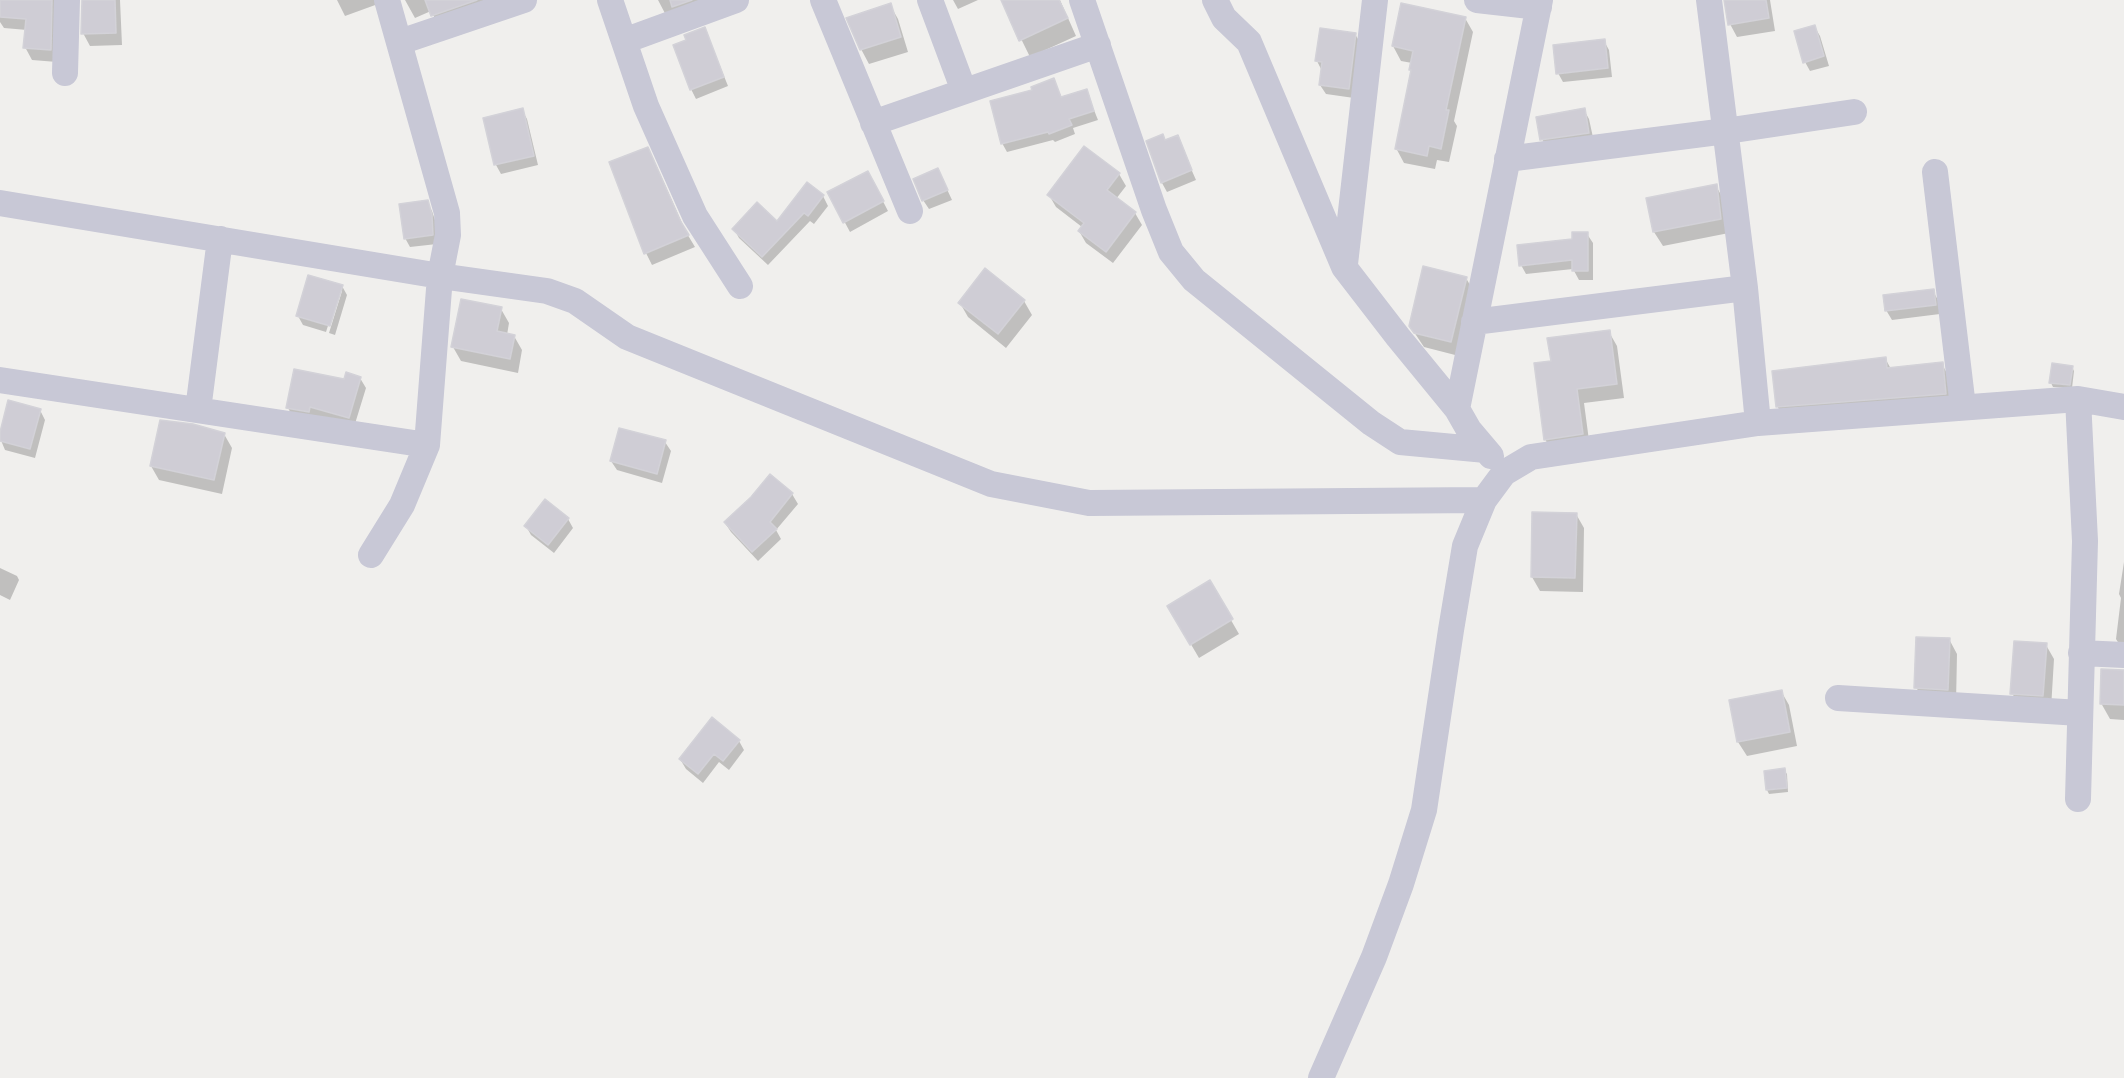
<!DOCTYPE html>
<html>
<head>
<meta charset="utf-8">
<style>
  body { margin:0 }
  canvas { display:block; background:#f0efed }
</style>
</head>
<body>
<canvas width="2124" height="1078"></canvas>
<script>
const g = document.querySelector('canvas').getContext('2d');
g.lineJoin = 'round';
function paint(path, color) {
  g.fillStyle = color;
  g.fill(path, 'evenodd');
}
function strokePath(path, color, width, dash) {
  g.strokeStyle = color;
  g.lineWidth = width;
  g.lineCap = dash ? 'butt' : 'round';
  g.setLineDash(dash || []);
  g.stroke(path);
}
const shadow = new Path2D(`
  M 0,0 L 66,0 L 57,62 L 32,60 L 25,47 L 27,30 L 4,28 L 0,22 Z
  M 82,0 L 120,0 L 122,45 L 90,46 L 83,33 Z
  M 337,0 L 389,0 L 345,16 Z
  M 405,0 L 523,0 L 440,28 L 431,11 L 415,18 Z
  M 658,0 L 714,0 L 669,21 Z
  M 953,0 L 978,0 L 958,9 Z
  M 1002,0 L 1060,0 L 1076,36 L 1030,57 Z
  M 1726,0 L 1770,0 L 1775,31 L 1737,37 L 1730,24 Z
  M 890,5 L 898,19 L 908,52 L 869,64 L 861,49 Z
  M 1465,18 L 1473,32 L 1454,121 L 1457,126 L 1449,162 L 1437,160 L 1435,169 L 1404,163 L 1396,148 L 1412,73 L 1412,63 L 1401,61 L 1393,46 Z
  M 1814,26 L 1820,36 L 1829,66 L 1810,71 L 1805,62 Z
  M 705,29 L 728,86 L 696,99 L 691,89 L 688,41 Z
  M 1355,34 L 1361,44 L 1354,98 L 1326,94 L 1320,85 L 1322,71 L 1317,61 Z
  M 1604,41 L 1609,50 L 1612,77 L 1563,82 L 1558,73 Z
  M 1053,80 L 1062,98 L 1086,90 L 1098,120 L 1073,128 L 1075,134 L 1055,142 L 1053,140 L 1007,152 L 1002,143 L 1034,91 Z
  M 522,110 L 527,119 L 538,165 L 501,174 L 496,165 L 485,119 Z
  M 1584,110 L 1589,119 L 1594,142 L 1547,148 L 1542,139 Z
  M 1177,137 L 1196,180 L 1167,192 L 1162,183 L 1148,142 L 1165,142 Z
  M 654,160 L 686,232 L 695,247 L 652,265 L 646,253 Z
  M 938,170 L 952,200 L 929,209 L 923,200 Z
  M 1119,174 L 1126,186 L 1116,199 L 1135,213 L 1142,225 L 1113,263 L 1086,243 L 1079,231 L 1082,227 L 1056,207 L 1049,195 Z
  M 873,182 L 888,211 L 850,232 L 829,193 Z
  M 1716,186 L 1724,200 L 1729,233 L 1663,246 L 1654,232 L 1648,199 Z
  M 823,196 L 828,206 L 814,224 L 810,221 L 768,265 L 739,238 L 734,229 L 778,223 Z
  M 427,202 L 432,211 L 437,226 L 437,244 L 410,247 L 405,238 Z
  M 1587,234 L 1593,243 L 1593,280 L 1579,280 L 1573,269 L 1526,274 L 1521,265 Z
  M 1466,278 L 1474,292 L 1459,356 L 1424,347 L 1410,326 Z
  M 342,286 L 347,295 L 335,335 L 329,333 L 342,291 L 339,291 L 326,332 L 303,325 L 298,316 Z
  M 1933,291 L 1938,300 L 1940,314 L 1892,320 L 1886,310 Z
  M 1024,301 L 1032,315 L 1006,348 L 968,317 L 960,303 Z
  M 501,309 L 509,323 L 507,335 L 514,336 L 522,350 L 518,373 L 461,361 L 453,347 Z
  M 1609,332 L 1617,346 L 1624,398 L 1584,403 L 1590,448 L 1553,454 L 1545,439 L 1552,362 Z
  M 1885,358 L 1891,369 L 1942,364 L 1949,377 L 1953,406 L 1785,419 L 1777,406 Z
  M 2072,367 L 2074,371 L 2072,388 L 2053,387 L 2051,383 Z
  M 360,378 L 366,388 L 354,427 L 293,417 L 288,408 L 345,381 Z
  M 40,410 L 45,420 L 35,458 L 5,450 L 0,438 Z
  M 224,434 L 232,448 L 222,494 L 159,480 L 151,466 Z
  M 665,442 L 671,451 L 662,483 L 617,470 L 611,461 Z
  M 770,476 L 792,494 L 798,504 L 776,530 L 781,539 L 758,561 L 731,532 L 725,523 L 752,498 Z
  M 1576,514 L 1584,528 L 1583,592 L 1540,591 L 1532,577 Z
  M 568,519 L 573,528 L 554,553 L 531,535 L 526,526 Z
  M 2124,562 L 2124,652 L 2116,639 L 2121,598 L 2119,594 Z
  M 0,568 L 17,576 L 19,580 L 10,600 L 0,595 Z
  M 1209,582 L 1239,634 L 1199,658 L 1169,607 Z
  M 1949,639 L 1957,654 L 1956,704 L 1924,702 L 1916,687 Z
  M 2046,645 L 2054,659 L 2051,709 L 2020,708 L 2012,693 Z
  M 2124,670 L 2124,720 L 2110,719 L 2101,703 Z
  M 1781,691 L 1789,705 L 1797,746 L 1747,756 L 1738,742 L 1731,701 Z
  M 739,741 L 744,750 L 729,770 L 719,762 L 703,783 L 686,769 L 680,759 Z
  M 1784,770 L 1787,774 L 1788,792 L 1769,794 L 1767,790 Z`);
const building = new Path2D(`
  M 0,0 L 52,0 L 51,50 L 23,48 L 26,19 L 0,17 Z
  M 82,0 L 115,0 L 116,33 L 81,34 Z
  M 425,0 L 477,0 L 431,16 Z
  M 670,0 L 692,0 L 672,7 Z
  M 1001,0 L 1059,0 L 1068,18 L 1019,41 Z
  M 1724,0 L 1766,0 L 1769,18 L 1728,25 Z
  M 891,3 L 901,37 L 860,50 L 846,18 Z
  M 1401,3 L 1466,17 L 1446,110 L 1449,110 L 1441,149 L 1429,146 L 1427,156 L 1395,149 L 1411,70 L 1409,70 L 1413,51 L 1392,46 Z
  M 1815,25 L 1824,56 L 1803,63 L 1794,31 Z
  M 705,27 L 724,77 L 690,90 L 673,45 L 686,40 L 684,35 Z
  M 1320,28 L 1356,33 L 1349,89 L 1319,85 L 1322,62 L 1315,61 Z
  M 1605,39 L 1608,68 L 1556,74 L 1553,45 Z
  M 1054,78 L 1061,97 L 1087,89 L 1094,111 L 1069,119 L 1072,125 L 1049,134 L 1048,132 L 1001,144 L 990,101 L 1032,90 L 1031,87 Z
  M 523,108 L 534,156 L 494,165 L 483,118 Z
  M 1585,108 L 1589,133 L 1540,140 L 1536,117 Z
  M 1163,134 L 1165,140 L 1178,135 L 1192,170 L 1161,183 L 1146,141 Z
  M 1084,146 L 1120,173 L 1107,190 L 1136,212 L 1106,252 L 1078,231 L 1084,223 L 1047,195 Z
  M 648,147 L 681,222 L 689,235 L 644,254 L 609,162 Z
  M 938,168 L 948,190 L 922,201 L 913,179 Z
  M 868,171 L 884,201 L 843,223 L 827,192 Z
  M 807,182 L 824,195 L 808,216 L 804,213 L 762,257 L 732,229 L 757,202 L 777,221 Z
  M 1717,184 L 1721,219 L 1653,232 L 1646,198 Z
  M 428,200 L 432,215 L 433,235 L 404,239 L 399,204 Z
  M 1572,232 L 1588,232 L 1588,271 L 1572,271 L 1572,260 L 1519,266 L 1517,245 L 1572,239 Z
  M 1423,266 L 1467,277 L 1451,342 L 1414,333 L 1409,326 Z
  M 985,268 L 1025,300 L 998,334 L 958,303 Z
  M 308,275 L 343,285 L 330,326 L 296,316 Z
  M 1934,289 L 1936,305 L 1885,311 L 1883,295 Z
  M 461,299 L 502,307 L 497,331 L 515,335 L 510,359 L 451,347 Z
  M 1610,330 L 1617,384 L 1577,389 L 1583,434 L 1544,440 L 1534,363 L 1551,361 L 1547,338 Z
  M 1886,357 L 1887,368 L 1943,362 L 1946,394 L 1776,407 L 1772,371 Z
  M 2052,363 L 2073,366 L 2070,385 L 2049,383 Z
  M 294,369 L 344,379 L 346,372 L 361,377 L 349,418 L 310,407 L 309,412 L 286,408 Z
  M 8,400 L 41,409 L 30,449 L 0,441 L 0,432 Z
  M 160,420 L 193,424 L 225,433 L 214,480 L 150,466 Z
  M 619,428 L 666,440 L 657,474 L 610,461 Z
  M 770,474 L 793,493 L 770,522 L 777,529 L 752,552 L 724,522 L 751,497 Z
  M 545,499 L 569,518 L 548,545 L 524,526 Z
  M 1532,512 L 1577,513 L 1575,578 L 1531,577 Z
  M 1210,580 L 1233,619 L 1190,645 L 1167,606 Z
  M 1916,637 L 1950,638 L 1948,690 L 1914,688 Z
  M 2014,641 L 2047,643 L 2043,696 L 2010,694 Z
  M 2101,669 L 2124,670 L 2124,705 L 2100,704 Z
  M 1782,690 L 1790,732 L 1737,742 L 1729,700 Z
  M 712,717 L 740,740 L 723,761 L 714,754 L 698,774 L 679,759 Z
  M 1785,768 L 1787,788 L 1766,790 L 1764,771 Z`);
const street = new Path2D(`
  M 610,0 L 646,106 L 695,216 L 740,286
  M 823,0 L 910,211
  M 930,0 L 964,91
  M 1082,0 L 1154,210 L 1171,252 L 1194,280 L 1371,423 L 1400,442 L 1486,450
  M 1215,0 L 1224,18 L 1249,42 L 1344,267 L 1398,337 L 1457,409 L 1469,430 L 1491,456
  M 1477,0 L 1539,7
  M 1709,0 L 1745,288 L 1758,423
  M 624,41 L 736,0
  M 400,42 L 524,0
  M 65,73 L 67,0
  M 873,123 L 1098,45
  M 1507,159 L 1726,131 L 1854,112
  M 1935,172 L 1963,407
  M 0,203 L 440,276 L 547,291 L 575,301 L 627,337 L 991,484 L 1089,503 L 1484,500
  M 1345,264 L 1375,0
  M 1474,322 L 1745,288
  M 0,380 L 427,445
  M 1457,409 L 1540,0
  M 198,410 L 220,239
  M 371,555 L 402,505 L 427,445 L 440,276 L 448,235 L 447,213 L 387,0
  M 2081,653 L 2124,655
  M 1838,698 L 2080,713
  M 2078,799 L 2085,541 L 2078,399
  M 1321,1078 L 1374,957 L 1401,884 L 1424,810 L 1451,630 L 1465,546 L 1484,500 L 1504,473 L 1531,457 L 1758,423 L 2078,399 L 2124,407`);
paint(shadow, '#0003');
paint(building, '#cfcdd5');
strokePath(building, '#d3d2d8', 1.5);
strokePath(street, '#c8c8d6', 26);
</script>
</body>
</html>
